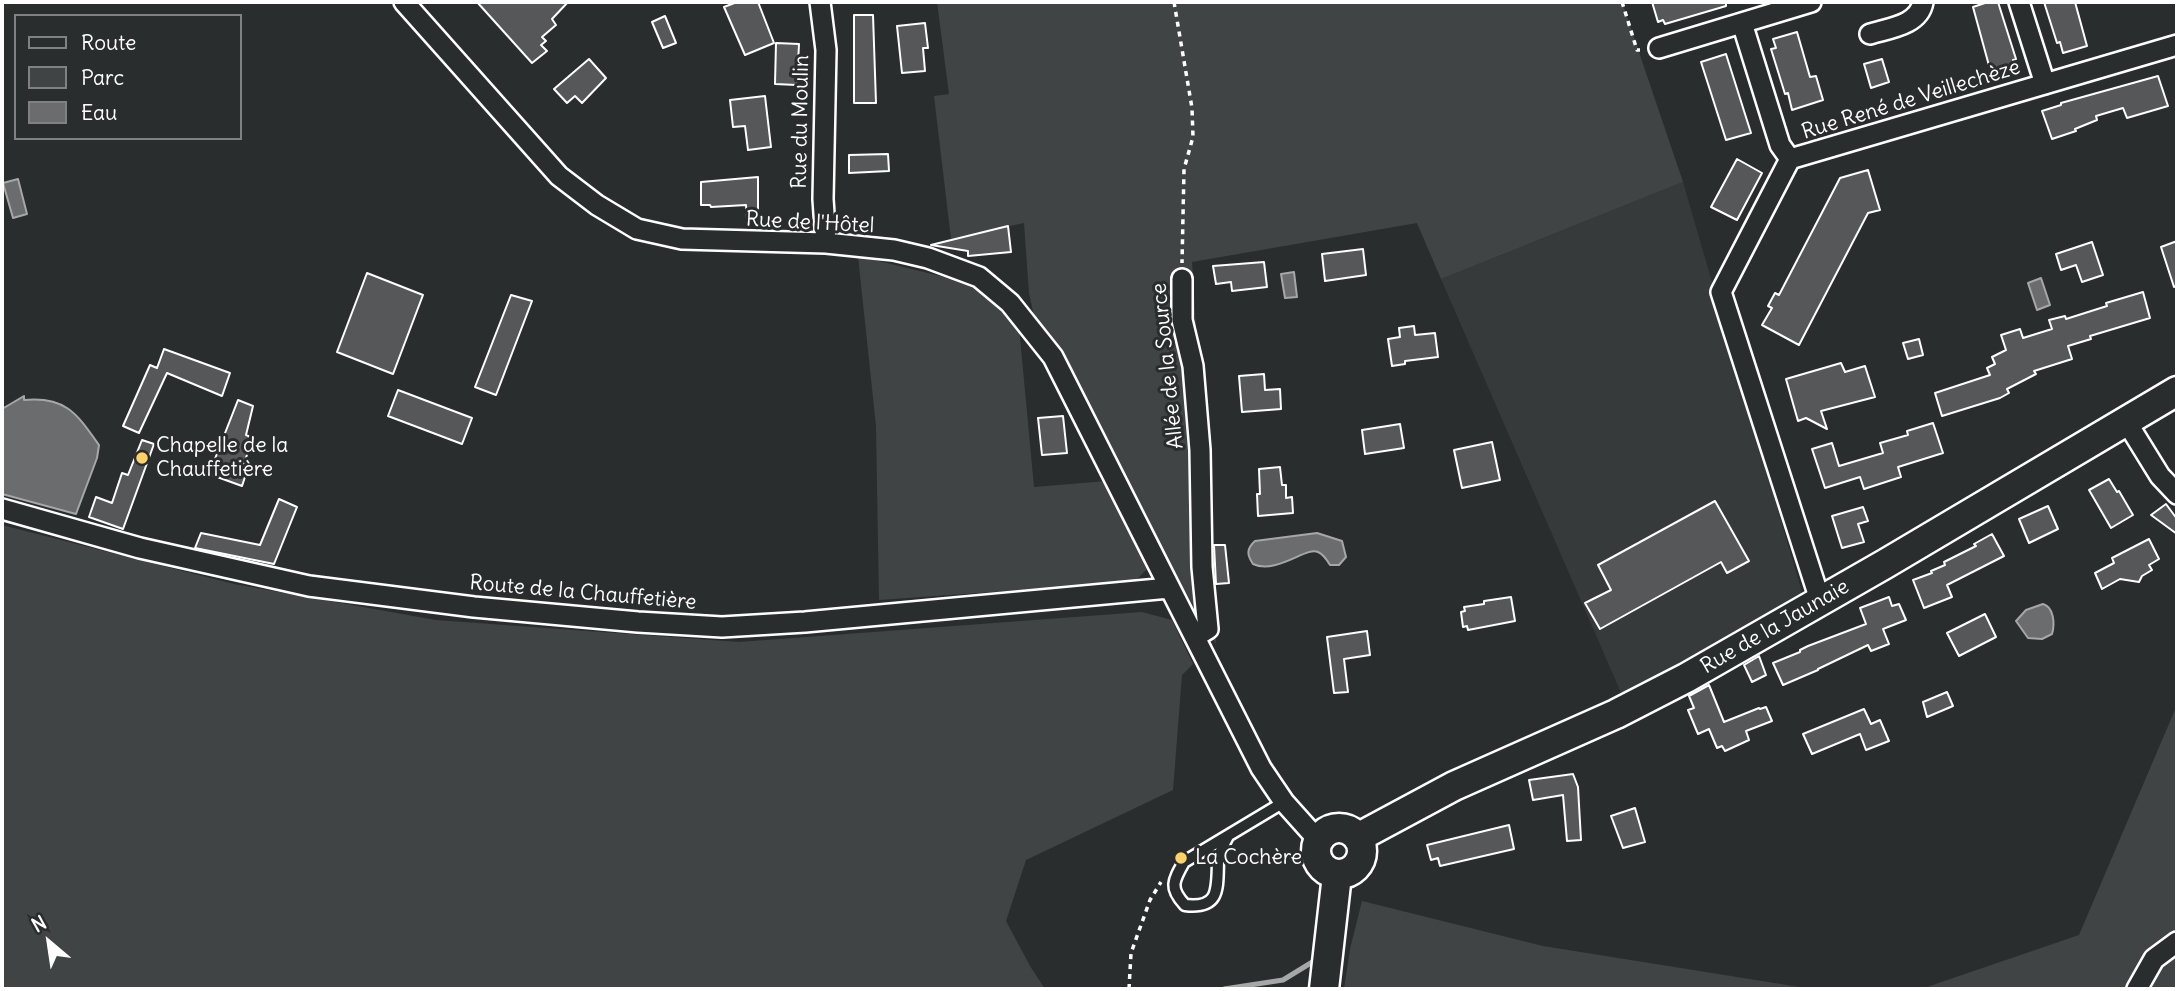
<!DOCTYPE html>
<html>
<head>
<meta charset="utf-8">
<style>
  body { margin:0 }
  #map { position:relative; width:2179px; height:991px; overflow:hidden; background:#2a2d2e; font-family:Delius,sans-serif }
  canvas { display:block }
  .frame { position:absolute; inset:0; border:4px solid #fff; pointer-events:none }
  .legend { position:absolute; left:14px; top:14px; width:228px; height:126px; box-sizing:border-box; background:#2a2d2e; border:2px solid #7f8182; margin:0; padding:9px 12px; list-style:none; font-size:21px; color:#fff }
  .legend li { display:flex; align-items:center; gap:14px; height:35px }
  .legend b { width:35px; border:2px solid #7f8182 }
  .north { position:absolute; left:14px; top:907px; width:70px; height:70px; -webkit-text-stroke:5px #2a2d2e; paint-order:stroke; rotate:331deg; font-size:19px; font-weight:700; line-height:28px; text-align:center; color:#fff }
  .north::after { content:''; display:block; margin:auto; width:24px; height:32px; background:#fff; clip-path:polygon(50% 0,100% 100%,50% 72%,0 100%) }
</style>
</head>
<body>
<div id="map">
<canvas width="2179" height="991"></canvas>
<div class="frame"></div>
<ul class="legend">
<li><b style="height:9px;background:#2a2d2e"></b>Route</li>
<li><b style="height:19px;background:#414445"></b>Parc</li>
<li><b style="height:19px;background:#6a6c6d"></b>Eau</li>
</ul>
<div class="north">N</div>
</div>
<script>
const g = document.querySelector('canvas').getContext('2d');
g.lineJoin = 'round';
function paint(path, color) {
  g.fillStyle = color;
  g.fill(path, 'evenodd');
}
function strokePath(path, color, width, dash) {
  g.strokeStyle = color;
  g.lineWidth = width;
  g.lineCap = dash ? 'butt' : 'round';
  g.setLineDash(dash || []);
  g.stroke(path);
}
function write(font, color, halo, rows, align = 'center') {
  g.font = font + ' Delius,sans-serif';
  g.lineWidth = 6;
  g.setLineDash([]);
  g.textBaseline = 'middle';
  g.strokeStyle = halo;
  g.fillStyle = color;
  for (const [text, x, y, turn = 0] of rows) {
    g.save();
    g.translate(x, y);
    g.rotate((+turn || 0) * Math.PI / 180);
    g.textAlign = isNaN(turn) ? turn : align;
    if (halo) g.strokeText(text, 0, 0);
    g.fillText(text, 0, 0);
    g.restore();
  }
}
const built = new Path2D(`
  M 1683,182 L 1803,596 L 1622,695 L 1441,279 Z`);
const green = new Path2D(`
  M 937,2 L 1622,2 L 1683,182 L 1441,279 L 1417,223 L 1192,262 L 1216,644 L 1185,591 L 1061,351 L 1034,316 L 1029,293 L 1024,223 L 951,239 L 934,96 L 949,94 Z
  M 858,256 L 969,283 L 1019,327 L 1034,487 L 1107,481 L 1151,565 L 1134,582 L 879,600 L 876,426 Z
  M 2,525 L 234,584 L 436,620 L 739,642 L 1142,612 L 1172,620 L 1193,664 L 1182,675 L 1173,790 L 1026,860 L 1006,921 L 1030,966 L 1045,989 L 2,989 Z
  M 2177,705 L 2177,989 L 1921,989 L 2079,935 Z
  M 1362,901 L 1543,946 L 1812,989 L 1344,989 L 1350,949 Z`);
const water = new Path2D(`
  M 18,179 L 27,214 L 13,218 L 3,183 Z
  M 1294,272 L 1297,297 L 1285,298 L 1281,274 Z
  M 2041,278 L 2050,305 L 2037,310 L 2028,283 Z
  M 24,396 L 24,400 C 66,396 77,414 99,445 L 97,458 L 76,514 L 2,494 L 2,409 Z
  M 1317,533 L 1342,541 L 1346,557 L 1339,565 L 1330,565 C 1327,560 1323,554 1318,552 C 1307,546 1276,575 1253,564 C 1247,555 1246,549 1255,541 Z
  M 2043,604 C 2054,607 2055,624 2052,634 L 2042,639 L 2028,638 L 2016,621 L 2026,610 Z`);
const stream = new Path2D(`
  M 1224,989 L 1283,980 L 1314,961`);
const building = new Path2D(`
  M 477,2 L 568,2 L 552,19 L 556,25 L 542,37 L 546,41 L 541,45 L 547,51 L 532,63 Z
  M 737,2 L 758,2 L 774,43 L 745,55 L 724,7 Z
  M 1652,2 L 1726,2 L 1726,6 L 1665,24 L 1663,20 L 1658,22 Z
  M 1988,2 L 1998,2 L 2016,59 L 2013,60 L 2015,66 L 1991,73 L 1973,7 Z
  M 2044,2 L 2075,2 L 2087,46 L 2063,53 L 2060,42 L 2057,43 Z
  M 854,15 L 873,15 L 876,103 L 854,103 Z
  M 665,16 L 676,43 L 663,48 L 652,22 Z
  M 925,23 L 928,48 L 923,48 L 925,71 L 902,73 L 897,26 Z
  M 1797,32 L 1810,77 L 1816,76 L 1823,100 L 1792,110 L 1788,93 L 1785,94 L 1771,49 L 1776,48 L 1773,39 Z
  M 776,43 L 799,44 L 797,85 L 775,84 Z
  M 1726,54 L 1751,133 L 1726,140 L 1701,62 Z
  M 589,59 L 606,78 L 582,103 L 575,96 L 567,103 L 554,89 Z
  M 1882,59 L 1889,82 L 1871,88 L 1864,64 Z
  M 2158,76 L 2168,106 L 2127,118 L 2123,108 L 2096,116 L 2097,120 L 2075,129 L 2076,131 L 2052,139 L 2042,111 L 2061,105 L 2061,103 Z
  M 765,96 L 771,147 L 748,150 L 745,126 L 733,127 L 730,100 Z
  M 888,154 L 889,171 L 849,173 L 849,155 Z
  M 1737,159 L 1762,173 L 1737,220 L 1711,207 Z
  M 1868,170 L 1880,210 L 1868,213 L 1799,345 L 1762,325 L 1772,308 L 1768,306 L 1775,293 L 1779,295 L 1840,178 Z
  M 758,177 L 758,221 L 747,221 L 746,205 L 711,207 L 710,205 L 701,205 L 701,182 Z
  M 1008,226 L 1011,252 L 968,256 L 968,251 L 931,245 Z
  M 2177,241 L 2177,286 L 2174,287 L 2161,247 Z
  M 2092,242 L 2103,275 L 2082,282 L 2076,265 L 2061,270 L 2056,254 Z
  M 1363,249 L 1366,275 L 1325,281 L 1322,254 Z
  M 1264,262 L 1267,287 L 1232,291 L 1231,282 L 1216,284 L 1213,266 Z
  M 367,273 L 423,295 L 393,374 L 337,352 Z
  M 2143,292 L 2150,318 L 2090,336 L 2091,339 L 2068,346 L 2072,359 L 2034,371 L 2036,374 L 2007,389 L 2009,393 L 2000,398 L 1942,416 L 1935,393 L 1990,375 L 1987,368 L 1995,364 L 1992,357 L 2006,350 L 2001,335 L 2020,329 L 2023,338 L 2052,329 L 2049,320 L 2065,316 L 2066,319 L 2107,306 L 2106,303 Z
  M 511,295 L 532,301 L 496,395 L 475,387 Z
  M 1414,326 L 1415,335 L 1435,333 L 1438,357 L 1405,361 L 1405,364 L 1392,366 L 1388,339 L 1400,337 L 1399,328 Z
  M 1919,339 L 1923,355 L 1908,359 L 1903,343 Z
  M 164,349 L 230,373 L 222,396 L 167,373 L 139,433 L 123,426 L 150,365 L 157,368 Z
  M 1841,363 L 1845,372 L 1865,366 L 1875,397 L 1821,411 L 1827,429 L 1806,418 L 1798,421 L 1786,379 Z
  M 1264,374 L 1265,390 L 1280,389 L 1281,409 L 1242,412 L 1239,376 Z
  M 398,390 L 472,418 L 462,444 L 388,416 Z
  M 238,400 L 253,406 L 246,435 L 253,438 L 243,466 L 248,468 L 242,486 L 209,474 Z
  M 1063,416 L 1067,453 L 1042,455 L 1038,418 Z
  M 1933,423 L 1943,453 L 1898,467 L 1901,477 L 1864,489 L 1860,477 L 1825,488 L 1812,449 L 1832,443 L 1839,466 L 1883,453 L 1880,443 L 1908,435 L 1907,431 Z
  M 1400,424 L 1404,448 L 1365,454 L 1362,430 Z
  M 142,440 L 154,444 L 123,529 L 89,517 L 96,497 L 112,503 L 122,473 L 128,475 Z
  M 1492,442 L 1500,480 L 1462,488 L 1454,450 Z
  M 1280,467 L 1282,485 L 1286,485 L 1286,498 L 1292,497 L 1293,513 L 1258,516 L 1257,494 L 1260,494 L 1259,469 Z
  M 2109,479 L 2117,492 L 2119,491 L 2133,515 L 2111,528 L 2089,490 Z
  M 279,499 L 297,507 L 274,564 L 195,548 L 201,533 L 260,545 Z
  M 1715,501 L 1749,561 L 1727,573 L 1721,562 L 1600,629 L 1585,603 L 1611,590 L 1598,565 Z
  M 2166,504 L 2177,519 L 2177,534 L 2151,515 Z
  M 2048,506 L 2058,529 L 2029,543 L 2019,519 Z
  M 1863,507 L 1868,521 L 1858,524 L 1864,542 L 1842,548 L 1832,516 Z
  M 1992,534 L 2004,556 L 1947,585 L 1952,597 L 1924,608 L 1913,580 L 1932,573 L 1931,571 L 1945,565 L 1944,562 L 1976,546 L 1974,544 Z
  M 2149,539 L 2159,559 L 2149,565 L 2152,570 L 2142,576 L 2139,582 L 2120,579 L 2102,589 L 2095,573 L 2114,563 L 2112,558 Z
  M 1214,545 L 1225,545 L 1229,583 L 1216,584 Z
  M 1511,597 L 1515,621 L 1468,630 L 1467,626 L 1463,627 L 1461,612 L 1465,611 L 1464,607 L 1484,604 L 1484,601 Z
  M 1889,597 L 1892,606 L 1899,604 L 1906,620 L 1883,629 L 1889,644 L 1871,651 L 1868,645 L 1818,669 L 1818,670 L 1783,685 L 1773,663 L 1800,652 L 1800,650 L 1808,646 L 1866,624 L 1860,608 Z
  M 1985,614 L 1996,637 L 1959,656 L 1947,633 Z
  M 1367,631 L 1370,655 L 1344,659 L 1348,692 L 1334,693 L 1327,637 Z
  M 1759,656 L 1766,675 L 1752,682 L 1744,665 Z
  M 1709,685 L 1724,722 L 1759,708 L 1760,709 L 1766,707 L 1772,721 L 1746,731 L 1749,740 L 1725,751 L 1722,746 L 1717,748 L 1709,729 L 1698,734 L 1688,710 L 1694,708 L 1689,696 Z
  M 1947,692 L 1953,706 L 1927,717 L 1923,702 Z
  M 1864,709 L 1871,724 L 1880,720 L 1889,741 L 1866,750 L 1860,734 L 1812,754 L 1803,734 Z
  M 1573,774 L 1578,787 L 1581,840 L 1567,841 L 1563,795 L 1533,800 L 1529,780 Z
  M 1635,808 L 1645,842 L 1623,848 L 1611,816 Z
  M 1509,825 L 1514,849 L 1440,866 L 1438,858 L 1431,860 L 1427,845 Z`);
const path = new Path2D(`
  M 1174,2 L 1192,108 L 1193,137 L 1184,169 L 1182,263
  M 1622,2 L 1637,50 L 1640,50
  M 1129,989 L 1131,953 L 1150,900 L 1161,882`);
const lane = new Path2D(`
  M 1228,836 C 1224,844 1218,854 1218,862 C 1217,889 1220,909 1185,905 C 1169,888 1173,881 1184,862 L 1284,802`);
const street = new Path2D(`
  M 404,2 L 559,176 L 597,205 L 637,229 L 682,239 L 826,243 L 894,250 L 928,258 L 979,277 L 1010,303 L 1053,357 L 1261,768 L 1284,802 L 1318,840
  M 820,2 L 826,50 L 823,199 L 826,243
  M 2019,2 L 2045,84
  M 1742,23 L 1780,145 L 1790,159
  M 1870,34 C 1890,28 1919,25 1923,2
  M 1659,48 L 1811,2
  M 1182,279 L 1182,320 L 1193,366 L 1200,450 L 1202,567 L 1208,629 L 1195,637
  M 2126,421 L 2160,476 L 2177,494
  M 2,509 L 140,548 L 309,586 L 474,607 L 638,622 L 722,627 L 805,622 L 1169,588
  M 1820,600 L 1721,292 L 1790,159 L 2177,45
  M 2137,989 L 2154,959 L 2177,942`);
const secondary = new Path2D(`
  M1316 851a23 23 0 1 1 46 0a23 23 0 1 1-46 0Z
  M 1359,837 L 1454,786 L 1616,714 L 1686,678 L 1885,564 L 2177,391
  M 1324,989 L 1337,875`);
const markers = [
  [142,458,7,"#ffd166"],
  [1181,858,7,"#ffd166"]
];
const streetNames = [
  ["Rue René de Veillechèze",1911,100,-17],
  ["Rue du Moulin",801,122,-89],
  ["Rue de l'Hôtel",810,223,3],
  ["Allée de la Source",1168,366,-96],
  ["Route de la Chauffetière",583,593,5],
  ["Rue de la Jaunaie",1775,627,-30]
];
const poiNames = [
  ["Chapelle de la",156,446],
  ["Chauffetière",156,470],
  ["La Cochère",1195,858]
];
paint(built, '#373a3b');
paint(green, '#414445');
paint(water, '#6a6c6d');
strokePath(water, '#a6a7a7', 2);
strokePath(stream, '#a6a7a7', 5);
paint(building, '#555758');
strokePath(building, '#fff', 2);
strokePath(lane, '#fff', 15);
strokePath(street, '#fff', 24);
strokePath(secondary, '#fff', 33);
strokePath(path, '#fff', 3.5, [5, 5]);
strokePath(lane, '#2a2d2e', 10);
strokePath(street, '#2a2d2e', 19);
strokePath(secondary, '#2a2d2e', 28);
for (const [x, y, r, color] of markers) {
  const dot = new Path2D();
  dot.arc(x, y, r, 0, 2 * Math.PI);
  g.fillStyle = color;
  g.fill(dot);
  strokePath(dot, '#2a2d2e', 2.5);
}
write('21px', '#fff', '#2a2d2e', streetNames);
write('21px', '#fff', '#2a2d2e', poiNames, 'left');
</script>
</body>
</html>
